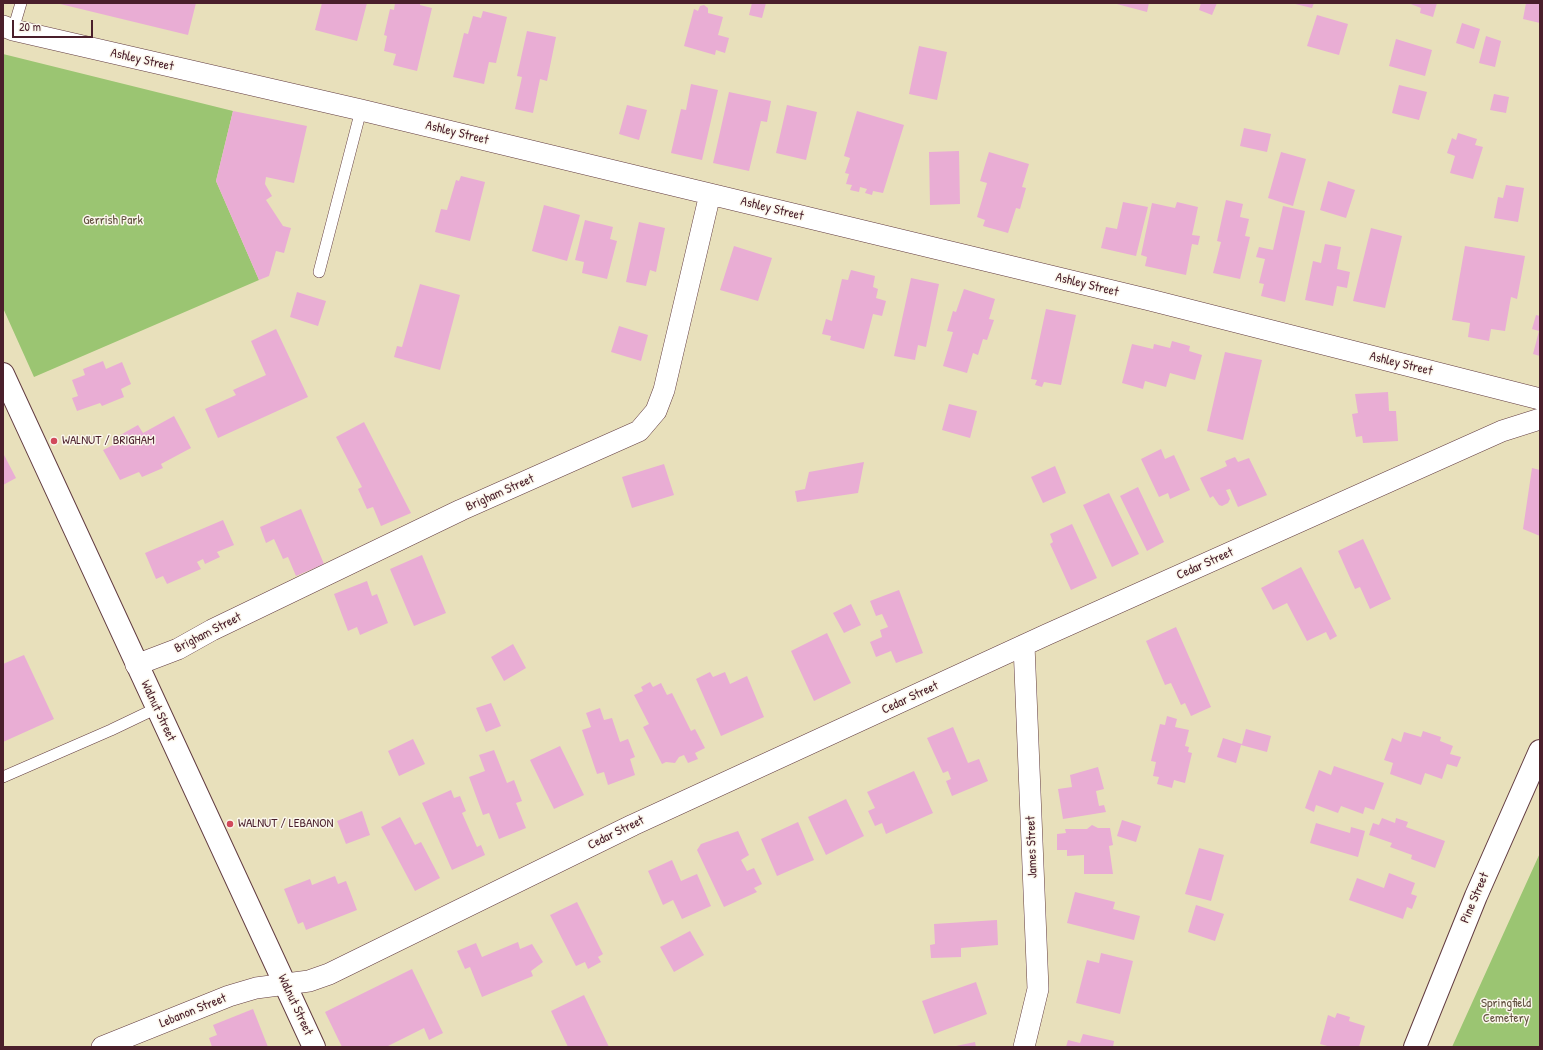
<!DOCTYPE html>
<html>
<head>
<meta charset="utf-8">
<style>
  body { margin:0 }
  #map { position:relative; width:1543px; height:1050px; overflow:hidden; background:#e8e0bb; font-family:"Patrick Hand",sans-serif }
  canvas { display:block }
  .frame { position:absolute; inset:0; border:4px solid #4a1f2b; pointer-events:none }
  .scale { position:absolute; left:12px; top:20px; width:81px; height:18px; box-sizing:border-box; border:2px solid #4a1f2b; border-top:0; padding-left:5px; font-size:12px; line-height:14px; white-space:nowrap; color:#4a1f2b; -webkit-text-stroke:3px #fbf7ec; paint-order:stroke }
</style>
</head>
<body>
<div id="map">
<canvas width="1543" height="1050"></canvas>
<div class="frame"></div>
<div class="scale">20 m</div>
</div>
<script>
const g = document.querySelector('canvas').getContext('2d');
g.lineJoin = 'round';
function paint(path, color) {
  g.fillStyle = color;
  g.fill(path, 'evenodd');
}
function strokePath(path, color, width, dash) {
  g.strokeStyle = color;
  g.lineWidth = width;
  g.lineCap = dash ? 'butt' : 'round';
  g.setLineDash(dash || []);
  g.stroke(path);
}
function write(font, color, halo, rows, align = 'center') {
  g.font = font + ' "Patrick Hand",sans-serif';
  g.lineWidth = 3;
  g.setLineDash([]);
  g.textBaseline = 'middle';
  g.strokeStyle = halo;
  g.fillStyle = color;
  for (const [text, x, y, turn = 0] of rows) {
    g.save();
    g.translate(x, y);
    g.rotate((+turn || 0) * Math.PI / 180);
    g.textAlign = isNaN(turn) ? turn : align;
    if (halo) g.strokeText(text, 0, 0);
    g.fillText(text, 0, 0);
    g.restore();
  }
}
const green = new Path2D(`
  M 3,54 L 233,111 L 216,181 L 259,280 L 34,377 L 3,308 Z
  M 1540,853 L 1540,1047 L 1452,1047 Z`);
const building = new Path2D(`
  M 56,3 L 196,3 L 188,35 Z
  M 322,3 L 367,3 L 357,41 L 315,30 Z
  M 395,3 L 420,3 L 420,5 L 432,8 L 417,71 L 393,65 L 396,54 L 384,51 L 387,36 L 384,35 L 390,9 L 394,10 Z
  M 752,3 L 766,3 L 762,18 L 749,15 Z
  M 1113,3 L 1149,3 L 1147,12 Z
  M 1201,3 L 1217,3 L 1212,15 L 1199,10 Z
  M 1291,3 L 1314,3 L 1312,8 Z
  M 1408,3 L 1437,3 L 1433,17 L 1420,13 L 1421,8 Z
  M 1526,3 L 1540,3 L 1540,23 L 1523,19 Z
  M 704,5 L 708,8 L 708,13 L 723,17 L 718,35 L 729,38 L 725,53 L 716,50 L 715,55 L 684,46 L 694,9 L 698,11 L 700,6 Z
  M 483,11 L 507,17 L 496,63 L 489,62 L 484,84 L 453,77 L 464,33 L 468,34 L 473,16 L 481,18 Z
  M 1317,15 L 1348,24 L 1339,55 L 1307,46 Z
  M 1462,23 L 1480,29 L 1474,49 L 1456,43 Z
  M 527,31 L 556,37 L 547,81 L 540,79 L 533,113 L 515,109 L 522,77 L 517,76 Z
  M 1486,36 L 1501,41 L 1495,67 L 1479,63 Z
  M 1396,39 L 1432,50 L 1425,76 L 1389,66 Z
  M 919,46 L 947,52 L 937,100 L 909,94 Z
  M 691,84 L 718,90 L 702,160 L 671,153 L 681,109 L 686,110 Z
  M 1399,85 L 1427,92 L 1419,120 L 1392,113 Z
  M 729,92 L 771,101 L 767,122 L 761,121 L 749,171 L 713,163 Z
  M 1494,94 L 1509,97 L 1506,113 L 1490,110 Z
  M 627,105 L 647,110 L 639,140 L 619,134 Z
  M 787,105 L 817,112 L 806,160 L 776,153 Z
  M 233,111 L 307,126 L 294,183 L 266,177 L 265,184 L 272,196 L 266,200 L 283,226 L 291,228 L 284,253 L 276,251 L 269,276 L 259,280 L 216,181 Z
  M 857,111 L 904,125 L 883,193 L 873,191 L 872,195 L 865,193 L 867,189 L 860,187 L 859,192 L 850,190 L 852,185 L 846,184 L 849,174 L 845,173 L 850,158 L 844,156 Z
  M 1244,128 L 1271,134 L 1267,152 L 1240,146 Z
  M 1458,133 L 1477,139 L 1475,145 L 1483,147 L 1473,179 L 1450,173 L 1455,156 L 1447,153 L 1452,138 L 1456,140 Z
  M 959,151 L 960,204 L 930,205 L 929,152 Z
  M 989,152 L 1029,164 L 1022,187 L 1026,188 L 1020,209 L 1016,208 L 1008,233 L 983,226 L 985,220 L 977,217 L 987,183 L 980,181 Z
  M 1281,152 L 1306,159 L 1293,206 L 1268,198 Z
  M 461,176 L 485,182 L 470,241 L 435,232 L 441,209 L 447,210 L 456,180 L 459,181 Z
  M 1328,181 L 1355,190 L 1346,218 L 1320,210 Z
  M 1506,185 L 1524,188 L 1518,222 L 1494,218 L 1498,197 L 1503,198 Z
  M 1226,200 L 1243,204 L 1240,217 L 1249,219 L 1245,236 L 1250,237 L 1240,279 L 1213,273 L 1221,242 L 1217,241 Z
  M 1123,202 L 1148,207 L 1136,256 L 1101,248 L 1106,227 L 1117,229 Z
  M 1177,202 L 1198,207 L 1192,235 L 1200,236 L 1198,245 L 1192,244 L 1186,275 L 1145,266 L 1147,257 L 1141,255 L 1152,203 L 1175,208 Z
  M 544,205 L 580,215 L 567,261 L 532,251 Z
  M 1283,206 L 1305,211 L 1285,302 L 1261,296 L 1264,284 L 1259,283 L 1265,259 L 1256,257 L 1259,247 L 1273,250 Z
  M 585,220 L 613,227 L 610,239 L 617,241 L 607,279 L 582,273 L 584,262 L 575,260 Z
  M 639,222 L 665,228 L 656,272 L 650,270 L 646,286 L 626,282 Z
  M 1371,228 L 1402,236 L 1385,308 L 1353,301 Z
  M 1325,244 L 1341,247 L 1337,269 L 1350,272 L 1347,288 L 1337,286 L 1333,306 L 1305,300 L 1313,261 L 1321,263 Z
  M 734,246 L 772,258 L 758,301 L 720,290 Z
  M 1465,246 L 1525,256 L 1517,299 L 1511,297 L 1505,331 L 1491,329 L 1489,341 L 1468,337 L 1470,323 L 1452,320 Z
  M 851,270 L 875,276 L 873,287 L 878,289 L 876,298 L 886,301 L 882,316 L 873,314 L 864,349 L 830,340 L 831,336 L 822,334 L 826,319 L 832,321 L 842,279 L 848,280 Z
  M 911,278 L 939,284 L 926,347 L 918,345 L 915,360 L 894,356 Z
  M 420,284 L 460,295 L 440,370 L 394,357 L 397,346 L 402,347 Z
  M 964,289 L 995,299 L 989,319 L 994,320 L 987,340 L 983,339 L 978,355 L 973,353 L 967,373 L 943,366 L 953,332 L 947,331 L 953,311 L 956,312 Z
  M 297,292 L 326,301 L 318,326 L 290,317 Z
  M 1046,309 L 1076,315 L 1061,385 L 1044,382 L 1042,387 L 1035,385 L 1037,380 L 1031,379 Z
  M 1536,315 L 1540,316 L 1540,356 L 1533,354 L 1539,331 L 1532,329 Z
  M 619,326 L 648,335 L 641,361 L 611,352 Z
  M 276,329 L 308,397 L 218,438 L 205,409 L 236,395 L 233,390 L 266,375 L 251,341 Z
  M 1172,341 L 1190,346 L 1189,351 L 1202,355 L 1195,380 L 1170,373 L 1166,387 L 1145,381 L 1143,389 L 1122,383 L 1132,344 L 1153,349 L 1154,344 L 1170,348 Z
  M 1225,352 L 1262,360 L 1243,440 L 1207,431 Z
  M 103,361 L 106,369 L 122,362 L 131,384 L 121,389 L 124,397 L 102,406 L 100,403 L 77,411 L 72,398 L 78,396 L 72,380 L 85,375 L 83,369 Z
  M 1388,392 L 1389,411 L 1396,411 L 1398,441 L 1363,443 L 1362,436 L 1356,437 L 1352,414 L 1358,413 L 1355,394 Z
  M 949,404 L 977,411 L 970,438 L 942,430 Z
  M 174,416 L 191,448 L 161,464 L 163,468 L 142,477 L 139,472 L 120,480 L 103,450 L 117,443 L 115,438 L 138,425 L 143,433 Z
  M 364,422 L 411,513 L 381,526 L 373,507 L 367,509 L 358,489 L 362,487 L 336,437 Z
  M 1161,449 L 1165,459 L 1174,455 L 1190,490 L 1170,499 L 1168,493 L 1159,497 L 1141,459 Z
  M 3,453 L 16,478 L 3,485 Z
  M 1235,457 L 1238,462 L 1249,458 L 1267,495 L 1238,507 L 1230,489 L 1226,490 L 1230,499 L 1228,503 L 1222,506 L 1219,505 L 1213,496 L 1210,498 L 1200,478 L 1227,466 L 1225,461 Z
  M 864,462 L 858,493 L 797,502 L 795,491 L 805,489 L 809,472 Z
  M 664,464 L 674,495 L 632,508 L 622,477 Z
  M 1055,466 L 1066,493 L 1043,503 L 1031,477 Z
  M 1532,468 L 1540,470 L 1540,536 L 1523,529 Z
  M 1138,487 L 1164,542 L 1147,551 L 1120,496 Z
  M 1109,493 L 1139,554 L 1112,567 L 1083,505 Z
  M 301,509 L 324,564 L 296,576 L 288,557 L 283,559 L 274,539 L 266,543 L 260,527 Z
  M 223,520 L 234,545 L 217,552 L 220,557 L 205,564 L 203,559 L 197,562 L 201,569 L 167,584 L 163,576 L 156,579 L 145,553 Z
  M 1072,524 L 1097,578 L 1071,590 L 1050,544 L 1053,542 L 1050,534 Z
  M 1363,539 L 1391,599 L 1370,609 L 1360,587 L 1355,589 L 1338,551 Z
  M 422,555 L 446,613 L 414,626 L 390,569 Z
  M 1301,567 L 1337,636 L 1330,640 L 1326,632 L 1307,641 L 1287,603 L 1273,610 L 1261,588 Z
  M 367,581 L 372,596 L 377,594 L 388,623 L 360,635 L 357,627 L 348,631 L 334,594 Z
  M 899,590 L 923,653 L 896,663 L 891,651 L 876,657 L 870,642 L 882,637 L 880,630 L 888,627 L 882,614 L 876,616 L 870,601 Z
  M 851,604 L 861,625 L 844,633 L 833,613 Z
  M 1176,627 L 1211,707 L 1191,716 L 1185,703 L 1181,705 L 1171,683 L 1165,685 L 1146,641 Z
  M 827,633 L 851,683 L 814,701 L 791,651 Z
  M 513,644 L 526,668 L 504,681 L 491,657 Z
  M 24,655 L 54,719 L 3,742 L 3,664 Z
  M 710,672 L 713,677 L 725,672 L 730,684 L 747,676 L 764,717 L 721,736 L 696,679 Z
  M 650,682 L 653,687 L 661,683 L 667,695 L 672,693 L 691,731 L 695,729 L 705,748 L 695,753 L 698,759 L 688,763 L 684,755 L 679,757 L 675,763 L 666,762 L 662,764 L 643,727 L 649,724 L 634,695 L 643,691 L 641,687 Z
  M 491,703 L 501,726 L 486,732 L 476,708 Z
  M 600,708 L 604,720 L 612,718 L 620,742 L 628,739 L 635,757 L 630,759 L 635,775 L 608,785 L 604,772 L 597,774 L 582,730 L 591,727 L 586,713 Z
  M 1167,716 L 1177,719 L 1175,727 L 1189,730 L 1185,746 L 1189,747 L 1188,752 L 1192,753 L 1185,783 L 1174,780 L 1172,788 L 1157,784 L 1159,777 L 1153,776 L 1156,762 L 1151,761 L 1160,724 L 1165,725 Z
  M 953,727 L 968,763 L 979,759 L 988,781 L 952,796 L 946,781 L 951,779 L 948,771 L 943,773 L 927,738 Z
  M 1246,729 L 1271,736 L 1267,752 L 1241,745 L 1236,763 L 1217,757 L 1223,738 L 1242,744 Z
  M 1423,731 L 1441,737 L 1440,741 L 1453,746 L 1450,754 L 1461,757 L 1457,767 L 1447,764 L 1442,779 L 1425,773 L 1421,785 L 1390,774 L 1393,763 L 1384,760 L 1392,738 L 1401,742 L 1404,732 L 1421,737 Z
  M 413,739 L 425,764 L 399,776 L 388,751 Z
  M 560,746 L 584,795 L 554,809 L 530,760 Z
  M 494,750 L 507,783 L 514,780 L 522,801 L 516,803 L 526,828 L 499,839 L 489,813 L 483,815 L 469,777 L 485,771 L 479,755 Z
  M 1334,766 L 1384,783 L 1374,810 L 1365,807 L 1363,814 L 1341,806 L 1338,813 L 1316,805 L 1314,812 L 1305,808 L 1319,770 L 1331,775 Z
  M 1098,767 L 1104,789 L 1096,791 L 1099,806 L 1104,805 L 1106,812 L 1063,819 L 1058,789 L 1072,787 L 1070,775 Z
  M 914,771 L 933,813 L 886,834 L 882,823 L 875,826 L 868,811 L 875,808 L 867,792 Z
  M 451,790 L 454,798 L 460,796 L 466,811 L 462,813 L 477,847 L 481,845 L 485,855 L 452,870 L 422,803 Z
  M 846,799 L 864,836 L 826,855 L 808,817 Z
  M 362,811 L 370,835 L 346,844 L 337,821 Z
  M 400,817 L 415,845 L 421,842 L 440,878 L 415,891 L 381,827 Z
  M 1382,818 L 1395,823 L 1396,818 L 1408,822 L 1406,827 L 1445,841 L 1435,868 L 1411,859 L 1412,855 L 1390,847 L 1392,843 L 1369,835 L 1373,823 L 1379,825 Z
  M 1122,820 L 1141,826 L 1136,842 L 1117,836 Z
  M 798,822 L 814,860 L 777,876 L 761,839 Z
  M 1316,823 L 1350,833 L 1351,827 L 1365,831 L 1358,857 L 1310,843 Z
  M 1092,825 L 1098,828 L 1110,828 L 1113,845 L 1109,846 L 1113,874 L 1084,874 L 1084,855 L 1067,856 L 1067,850 L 1057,850 L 1057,834 L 1066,833 L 1065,829 L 1087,829 Z
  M 738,831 L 749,855 L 741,860 L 747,871 L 754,868 L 762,884 L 754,888 L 757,892 L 724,907 L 697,850 L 701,844 Z
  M 1199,848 L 1224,855 L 1211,901 L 1185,894 Z
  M 672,860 L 681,881 L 697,874 L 711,906 L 682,919 L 673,900 L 663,905 L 648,871 Z
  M 1389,873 L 1415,883 L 1411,894 L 1417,896 L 1412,909 L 1407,907 L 1403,919 L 1349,900 L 1357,878 L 1384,888 Z
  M 335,876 L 338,884 L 346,881 L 357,910 L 306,930 L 303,922 L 298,924 L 284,889 L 310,879 L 312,885 Z
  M 1075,892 L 1115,902 L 1113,909 L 1140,916 L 1134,940 L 1067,923 Z
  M 577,902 L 603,954 L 598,957 L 601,962 L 588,969 L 585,962 L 576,966 L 550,915 Z
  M 1196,905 L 1224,914 L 1215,941 L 1188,932 Z
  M 997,920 L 998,945 L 961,948 L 961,957 L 931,958 L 930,945 L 935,944 L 934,924 Z
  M 690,931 L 704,955 L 674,972 L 660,947 Z
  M 518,942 L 520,949 L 532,944 L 543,962 L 531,971 L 533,976 L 482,997 L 470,967 L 465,969 L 457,951 L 476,943 L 482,957 Z
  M 1101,953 L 1133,961 L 1120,1014 L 1076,1003 L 1087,960 L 1099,963 Z
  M 412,969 L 443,1033 L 429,1040 L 424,1028 L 386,1047 L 342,1047 L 325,1012 Z
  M 976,982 L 987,1014 L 934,1034 L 922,1001 Z
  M 584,995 L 609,1047 L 568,1047 L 551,1011 Z
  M 253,1009 L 268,1047 L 212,1047 L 209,1038 L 217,1035 L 213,1025 Z
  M 1337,1013 L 1350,1017 L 1349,1021 L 1365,1026 L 1359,1047 L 1331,1047 L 1320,1044 L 1328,1015 L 1335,1018 Z
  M 1083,1034 L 1114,1041 L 1113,1047 L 1066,1047 L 1068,1040 L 1080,1043 Z
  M 975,1042 L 976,1047 L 956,1047 L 956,1046 Z`);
const lane = new Path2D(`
  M 13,30 L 21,3
  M 319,272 L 361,110
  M 3,777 L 111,730 L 157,708`);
const street = new Path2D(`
  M 3,26 L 13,30 L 361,110 L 1150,300 L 1540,399
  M 1024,645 L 1038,989 L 1024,1047
  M 136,665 L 178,649 L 212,630 L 461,510 L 639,431 L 656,411 L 664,390 L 710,194
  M 102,1047 L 229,996 L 256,988 L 309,981 L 329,974 L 633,825 L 1046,635 L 1502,431 L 1540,419`);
const secondary = new Path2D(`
  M 3,374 L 314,1047
  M 1415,1047 L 1476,896 L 1540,751`);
const markers = [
  [54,441,4,"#d1495b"],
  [230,824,4,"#d1495b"]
];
const streetNames = [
  ["Ashley Street",142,60,13],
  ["Ashley Street",457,133,14],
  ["Ashley Street",772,209,14],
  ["Ashley Street",1087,285,14],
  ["Ashley Street",1401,364,14],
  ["Brigham Street",500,493,-24],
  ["Cedar Street",1205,564,-24],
  ["Brigham Street",208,633,-27],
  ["Cedar Street",910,698,-25],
  ["Walnut Street",158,711,65],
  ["Cedar Street",616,833,-26],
  ["James Street",1032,847,-92],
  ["Pine Street",1475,898,-67],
  ["Walnut Street",295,1005,65],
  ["Lebanon Street",193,1011,-22]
];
const parkNames = [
  ["Gerrish Park",113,221],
  ["Springfield",1506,1004],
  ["Cemetery",1506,1019]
];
const poiNames = [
  ["WALNUT / BRIGHAM",62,441],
  ["WALNUT / LEBANON",238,824]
];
paint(green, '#9bc572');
paint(building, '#e9add4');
strokePath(lane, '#623c41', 12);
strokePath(street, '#623c41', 22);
strokePath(secondary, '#623c41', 24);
strokePath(lane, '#fff', 11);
strokePath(street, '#fff', 21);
strokePath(secondary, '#fff', 22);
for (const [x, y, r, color] of markers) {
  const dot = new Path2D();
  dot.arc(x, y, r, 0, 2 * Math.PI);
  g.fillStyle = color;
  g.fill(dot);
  strokePath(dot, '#fbf7ec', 1.5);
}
write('13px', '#4a1f2b', '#fbf7ec', streetNames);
write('13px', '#625140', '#fbf7ec', parkNames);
write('13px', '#4a1f2b', '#fbf7ec', poiNames, 'left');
</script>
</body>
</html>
